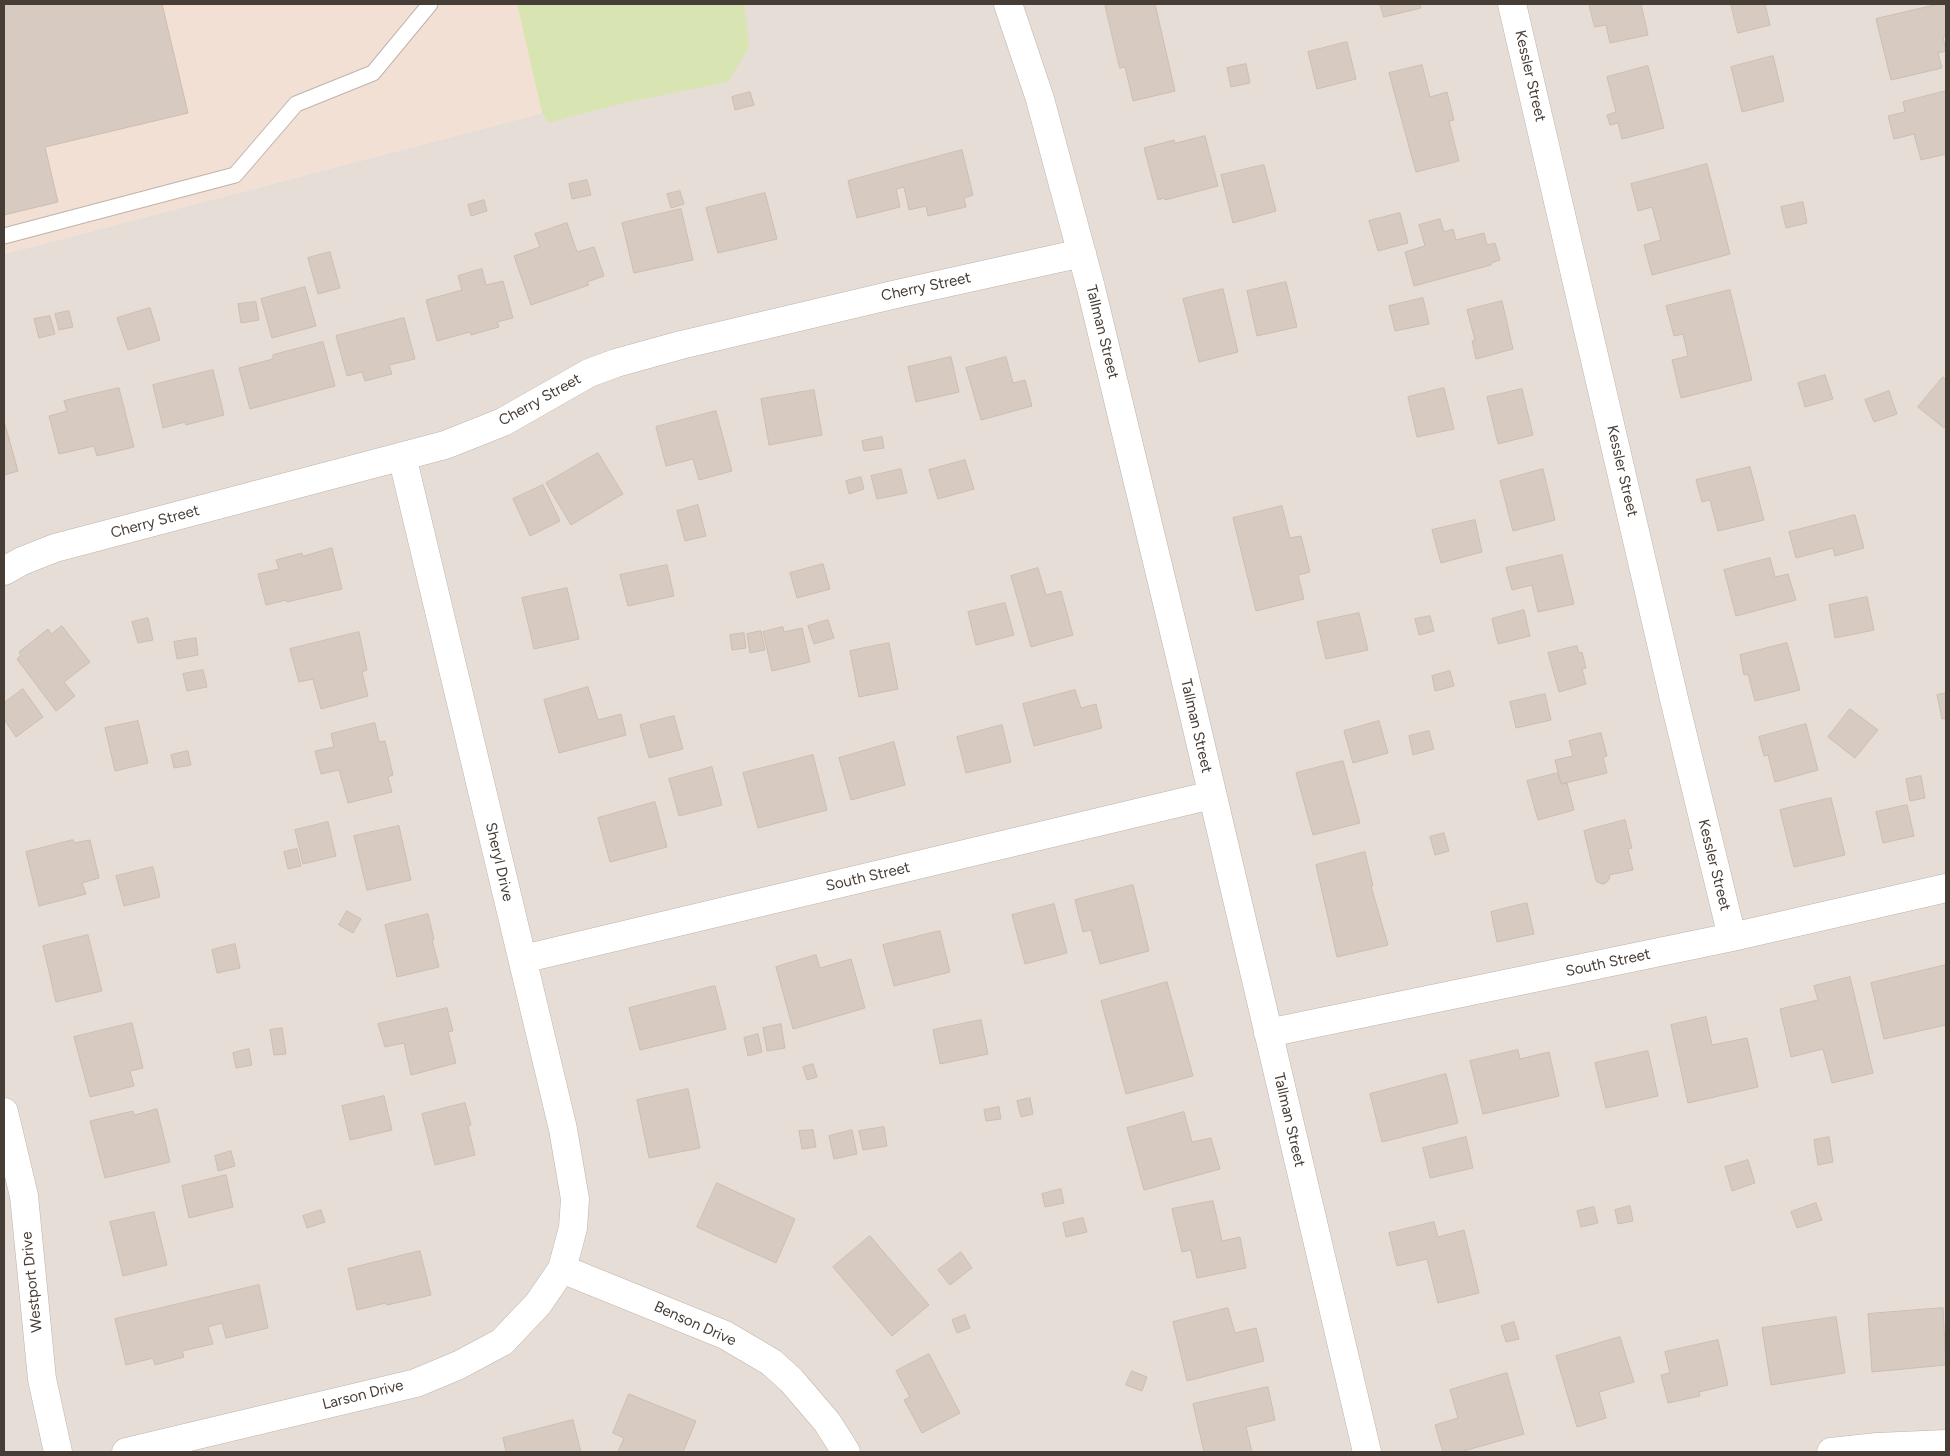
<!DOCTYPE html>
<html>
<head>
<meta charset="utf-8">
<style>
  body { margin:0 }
  #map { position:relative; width:1950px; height:1456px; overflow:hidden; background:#f3ede8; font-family:Figtree,sans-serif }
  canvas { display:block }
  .frame { position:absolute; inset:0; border:5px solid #463d37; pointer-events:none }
</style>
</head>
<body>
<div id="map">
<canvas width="1950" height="1456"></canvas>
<div class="frame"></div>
</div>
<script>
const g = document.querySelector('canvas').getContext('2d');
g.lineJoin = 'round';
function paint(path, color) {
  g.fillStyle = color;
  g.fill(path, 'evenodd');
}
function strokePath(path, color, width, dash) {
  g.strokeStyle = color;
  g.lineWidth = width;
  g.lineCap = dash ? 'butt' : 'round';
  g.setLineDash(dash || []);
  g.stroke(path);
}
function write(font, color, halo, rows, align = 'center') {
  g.font = font + ' Figtree,sans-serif';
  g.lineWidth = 4.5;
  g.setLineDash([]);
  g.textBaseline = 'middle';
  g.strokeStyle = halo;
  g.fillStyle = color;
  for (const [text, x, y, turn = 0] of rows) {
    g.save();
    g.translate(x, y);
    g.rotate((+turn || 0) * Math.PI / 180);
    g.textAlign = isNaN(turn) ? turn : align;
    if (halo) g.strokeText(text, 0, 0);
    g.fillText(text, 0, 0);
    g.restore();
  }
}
const residential = new Path2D(`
  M 517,4 L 1946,4 L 1946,1452 L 4,1452 L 4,254 L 542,113 Z`);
const commercial = new Path2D(`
  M 4,4 L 517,4 L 542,113 L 4,254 Z`);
const green = new Path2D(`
  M 517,4 L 744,4 L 749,47 L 728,82 L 619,104 L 549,123 L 542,113 Z`);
const building = new Path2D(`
  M 4,4 L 162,4 L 188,113 L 45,147 L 58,202 L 4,215 Z
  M 1105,4 L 1155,4 L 1175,91 L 1133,101 L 1125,67 L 1120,68 Z
  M 1380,4 L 1420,4 L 1421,8 L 1384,17 Z
  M 1589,4 L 1641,4 L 1648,35 L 1610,43 L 1606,25 L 1595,27 Z
  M 1731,4 L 1765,4 L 1770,25 L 1738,33 Z
  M 1939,4 L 1946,4 L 1946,36 L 1943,37 L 1946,51 L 1938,53 L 1942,68 L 1891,80 L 1876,19 Z
  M 1347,42 L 1356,79 L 1317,89 L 1308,52 Z
  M 1773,56 L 1784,101 L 1742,112 L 1731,67 Z
  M 1246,64 L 1250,83 L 1231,87 L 1227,68 Z
  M 1422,65 L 1430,97 L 1447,92 L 1454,120 L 1449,121 L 1459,161 L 1416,172 L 1389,73 Z
  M 1648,66 L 1664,128 L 1622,139 L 1618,123 L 1610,125 L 1607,115 L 1616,112 L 1607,77 Z
  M 1946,91 L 1946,154 L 1921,160 L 1914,134 L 1894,139 L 1888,116 L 1905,112 L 1903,102 Z
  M 750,92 L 754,105 L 735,110 L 732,97 Z
  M 1205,136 L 1218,186 L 1165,200 L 1164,198 L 1158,200 L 1144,148 L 1174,140 L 1175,143 Z
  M 962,150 L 973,195 L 964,198 L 966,207 L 928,216 L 926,206 L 909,210 L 904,187 L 896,189 L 900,207 L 857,218 L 848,181 Z
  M 1707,164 L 1730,254 L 1652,275 L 1644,245 L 1661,240 L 1652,207 L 1638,211 L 1631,184 Z
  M 1264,165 L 1276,211 L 1233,223 L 1221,175 Z
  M 587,180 L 591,195 L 572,199 L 569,184 Z
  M 680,191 L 684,204 L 671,208 L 667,194 Z
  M 765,193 L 777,239 L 718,253 L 706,208 Z
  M 484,200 L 487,211 L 471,216 L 468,205 Z
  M 1803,202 L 1807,223 L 1786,228 L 1781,207 Z
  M 681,209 L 693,260 L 634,273 L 622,223 Z
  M 1400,213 L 1408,243 L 1378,251 L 1369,221 Z
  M 1440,219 L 1444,232 L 1453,229 L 1456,240 L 1484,233 L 1487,245 L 1495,243 L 1500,260 L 1491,263 L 1491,265 L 1414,286 L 1405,252 L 1425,246 L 1419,225 Z
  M 567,223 L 577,252 L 594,247 L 604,276 L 587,282 L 589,285 L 531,305 L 514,256 L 540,247 L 535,234 Z
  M 330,252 L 340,288 L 318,294 L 308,258 Z
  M 482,269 L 486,285 L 503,281 L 513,318 L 497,322 L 499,327 L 471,335 L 470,332 L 437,341 L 426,300 L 462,290 L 458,276 Z
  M 1286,282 L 1297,327 L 1257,336 L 1247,291 Z
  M 305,287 L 316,326 L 272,338 L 261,299 Z
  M 1223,289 L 1238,352 L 1199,362 L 1183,299 Z
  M 1730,290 L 1752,380 L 1681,398 L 1672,360 L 1688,356 L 1683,334 L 1674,336 L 1666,306 Z
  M 1423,298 L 1429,324 L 1395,331 L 1389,306 Z
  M 1502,301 L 1513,349 L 1476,359 L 1472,341 L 1475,340 L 1467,310 Z
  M 256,302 L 259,320 L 241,323 L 238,304 Z
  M 150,308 L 160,340 L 128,350 L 117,318 Z
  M 69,311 L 73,327 L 59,330 L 55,314 Z
  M 50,316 L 55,334 L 39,338 L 34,319 Z
  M 404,318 L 415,359 L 389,365 L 392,374 L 365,381 L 362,372 L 347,376 L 336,336 Z
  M 323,342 L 335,386 L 250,409 L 239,368 L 273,359 L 273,355 Z
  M 951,357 L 959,392 L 916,402 L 908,367 Z
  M 1006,357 L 1013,383 L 1025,380 L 1032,406 L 981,420 L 966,368 Z
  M 213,370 L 224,415 L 186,425 L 185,422 L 163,428 L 153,385 Z
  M 1825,375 L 1833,399 L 1805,407 L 1798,383 Z
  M 1943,377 L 1946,380 L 1946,426 L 1944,428 L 1918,407 Z
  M 119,388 L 134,447 L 97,456 L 94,446 L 59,454 L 49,416 L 67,411 L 64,401 Z
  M 1444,388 L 1454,429 L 1417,437 L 1408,397 Z
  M 1522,389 L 1533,435 L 1498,444 L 1487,397 Z
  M 814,390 L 822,435 L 769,445 L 761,399 Z
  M 1889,391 L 1897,414 L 1874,422 L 1865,400 Z
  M 716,411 L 732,471 L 699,480 L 693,459 L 666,466 L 656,427 Z
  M 4,421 L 18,471 L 4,475 Z
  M 882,437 L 884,448 L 864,451 L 862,441 Z
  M 598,453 L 623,494 L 571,525 L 546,483 Z
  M 965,460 L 974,489 L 938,499 L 929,470 Z
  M 1750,467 L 1764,520 L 1718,531 L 1710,500 L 1702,502 L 1696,480 Z
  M 901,469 L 907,493 L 877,499 L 871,476 Z
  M 1543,469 L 1555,520 L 1513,531 L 1500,481 Z
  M 861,477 L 864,489 L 849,494 L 846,481 Z
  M 543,485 L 560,521 L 530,536 L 513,499 Z
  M 698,505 L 706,536 L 685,541 L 677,511 Z
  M 1282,506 L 1290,538 L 1301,536 L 1310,572 L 1298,575 L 1304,599 L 1256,611 L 1233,518 Z
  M 1855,515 L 1864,548 L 1835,556 L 1833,548 L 1796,558 L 1789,532 Z
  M 1475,520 L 1482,552 L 1441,563 L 1432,530 Z
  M 332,548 L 342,589 L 287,602 L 286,600 L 266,605 L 258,574 L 279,569 L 276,560 L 302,553 L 303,556 Z
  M 1562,555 L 1574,604 L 1538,612 L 1532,585 L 1512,590 L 1506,568 Z
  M 1770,558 L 1775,577 L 1788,574 L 1796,600 L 1736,616 L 1724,570 Z
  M 823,564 L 830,589 L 797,598 L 790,573 Z
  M 667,565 L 674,596 L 628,606 L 620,575 Z
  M 1038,568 L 1046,595 L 1061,591 L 1073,635 L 1031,647 L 1011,576 Z
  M 567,588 L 579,639 L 534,649 L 522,598 Z
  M 1867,597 L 1874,630 L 1835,638 L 1829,605 Z
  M 1005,603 L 1014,635 L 976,645 L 968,612 Z
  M 1524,610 L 1530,636 L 1498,644 L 1492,619 Z
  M 1359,613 L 1368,650 L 1326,659 L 1317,622 Z
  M 1430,616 L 1434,631 L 1419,635 L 1415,619 Z
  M 148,618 L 153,640 L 138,643 L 132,622 Z
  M 828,620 L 834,638 L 814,644 L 808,626 Z
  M 62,626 L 90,662 L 64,682 L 75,696 L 56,711 L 17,659 L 21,655 L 19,652 L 48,629 L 51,634 Z
  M 783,627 L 784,632 L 802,628 L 810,662 L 772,671 L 763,632 Z
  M 761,631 L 765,650 L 750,653 L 747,634 Z
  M 359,632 L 367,670 L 362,672 L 368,696 L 321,709 L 313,679 L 299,682 L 290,649 Z
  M 744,633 L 746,648 L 732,650 L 730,635 Z
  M 196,638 L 198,655 L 177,659 L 174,642 Z
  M 889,643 L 898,689 L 859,697 L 850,651 Z
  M 1787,643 L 1800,690 L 1755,701 L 1748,674 L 1744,675 L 1740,655 Z
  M 1577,646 L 1579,653 L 1582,652 L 1586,668 L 1582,669 L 1586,684 L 1559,692 L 1548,653 Z
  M 203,670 L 207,687 L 187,691 L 183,674 Z
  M 1450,671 L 1454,686 L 1435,691 L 1432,676 Z
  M 588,687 L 598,720 L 621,714 L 626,735 L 559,753 L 544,700 Z
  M 23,689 L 43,717 L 16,737 L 4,719 L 4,703 Z
  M 1075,690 L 1081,708 L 1096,704 L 1102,728 L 1034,746 L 1023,704 Z
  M 1946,693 L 1946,718 L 1942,719 L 1937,695 Z
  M 1545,694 L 1551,720 L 1516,728 L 1510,702 Z
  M 1850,709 L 1878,730 L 1855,758 L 1828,737 Z
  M 674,716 L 683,749 L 649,758 L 640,725 Z
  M 138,721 L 148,763 L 115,771 L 105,728 Z
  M 1379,721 L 1388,753 L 1353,763 L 1344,731 Z
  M 375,723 L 379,742 L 385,741 L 393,775 L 388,777 L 392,792 L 348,803 L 339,770 L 321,774 L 315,751 L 334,747 L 331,734 Z
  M 1806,724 L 1818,770 L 1775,782 L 1768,755 L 1764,756 L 1759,737 Z
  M 1002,725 L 1011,762 L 966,773 L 957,737 Z
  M 1429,731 L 1434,749 L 1413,755 L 1409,736 Z
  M 1601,733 L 1607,756 L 1603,757 L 1607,773 L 1561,784 L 1555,760 L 1573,756 L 1569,741 Z
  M 894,742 L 905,785 L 851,800 L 839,758 Z
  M 188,751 L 191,765 L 174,768 L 171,755 Z
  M 813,755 L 827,810 L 758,828 L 743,773 Z
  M 1343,761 L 1360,823 L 1313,835 L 1296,773 Z
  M 712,767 L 722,805 L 679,816 L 669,779 Z
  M 1558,773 L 1561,784 L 1567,783 L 1574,810 L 1538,820 L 1527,781 Z
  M 1921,776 L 1925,798 L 1910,801 L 1906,779 Z
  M 1831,798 L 1845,855 L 1794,867 L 1780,810 Z
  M 655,802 L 667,847 L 610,862 L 598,818 Z
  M 1907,805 L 1914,836 L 1883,843 L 1876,812 Z
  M 1625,820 L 1632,848 L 1628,849 L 1633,870 L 1609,875 L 1610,878 L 1606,883 L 1602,884 L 1596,881 L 1584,831 Z
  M 328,822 L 336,856 L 303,864 L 295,830 Z
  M 399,826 L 411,880 L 367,890 L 354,836 Z
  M 1444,833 L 1449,851 L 1435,855 L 1430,837 Z
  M 73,840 L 74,843 L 90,840 L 99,878 L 82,883 L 86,894 L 39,906 L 26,852 Z
  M 297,849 L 301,866 L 288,869 L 284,852 Z
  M 1365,852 L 1373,886 L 1371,886 L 1388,945 L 1337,957 L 1316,865 Z
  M 153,867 L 160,897 L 124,906 L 116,876 Z
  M 1133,885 L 1149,951 L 1100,964 L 1091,930 L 1083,932 L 1075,900 Z
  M 1527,903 L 1534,934 L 1497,942 L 1491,912 Z
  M 1054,904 L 1067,953 L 1025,964 L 1012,915 Z
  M 347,911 L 361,919 L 353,933 L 339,925 Z
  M 428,914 L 434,939 L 432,940 L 439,967 L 397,977 L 385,925 Z
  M 940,931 L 950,972 L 894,986 L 883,945 Z
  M 88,935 L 102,991 L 56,1002 L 43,946 Z
  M 235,944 L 240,968 L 217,973 L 212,950 Z
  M 816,955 L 820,968 L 851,959 L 865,1008 L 793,1029 L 776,967 Z
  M 1946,965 L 1946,1025 L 1884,1039 L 1871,983 Z
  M 1850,977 L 1873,1073 L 1832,1083 L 1823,1049 L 1791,1057 L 1780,1009 L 1818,1000 L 1814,986 Z
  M 1167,982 L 1193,1076 L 1126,1094 L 1101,1001 Z
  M 715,986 L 726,1029 L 640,1050 L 629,1008 Z
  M 447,1008 L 453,1031 L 448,1032 L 456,1063 L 411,1075 L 404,1043 L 385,1047 L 378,1024 Z
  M 1706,1017 L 1712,1045 L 1747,1038 L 1758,1087 L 1688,1103 L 1671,1025 Z
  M 981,1020 L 988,1054 L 940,1064 L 933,1030 Z
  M 132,1023 L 143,1068 L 130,1071 L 134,1086 L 90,1097 L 74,1037 Z
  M 781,1024 L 785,1048 L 767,1051 L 763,1028 Z
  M 282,1028 L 286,1054 L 274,1055 L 270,1030 Z
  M 758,1034 L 762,1052 L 748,1056 L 744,1038 Z
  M 249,1049 L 252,1065 L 236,1068 L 233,1053 Z
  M 1518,1050 L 1520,1059 L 1549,1052 L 1559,1096 L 1483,1114 L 1470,1061 Z
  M 1648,1051 L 1658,1096 L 1606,1108 L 1595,1063 Z
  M 813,1064 L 817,1077 L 807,1080 L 803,1067 Z
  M 1446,1074 L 1458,1123 L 1382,1142 L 1370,1094 Z
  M 688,1089 L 700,1148 L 649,1158 L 637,1100 Z
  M 384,1096 L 392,1130 L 350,1140 L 342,1106 Z
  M 1030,1098 L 1033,1114 L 1021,1117 L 1017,1101 Z
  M 465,1103 L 471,1125 L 468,1126 L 475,1155 L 435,1165 L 422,1114 Z
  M 999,1107 L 1001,1119 L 986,1121 L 984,1110 Z
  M 157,1109 L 170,1162 L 105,1178 L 90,1121 L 133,1111 L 134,1115 Z
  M 1184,1112 L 1192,1142 L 1211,1138 L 1220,1169 L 1144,1190 L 1127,1128 Z
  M 884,1127 L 887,1146 L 863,1150 L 859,1131 Z
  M 813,1130 L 816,1147 L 802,1149 L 799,1131 Z
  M 852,1130 L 857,1154 L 834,1159 L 829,1136 Z
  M 1466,1137 L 1473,1168 L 1430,1178 L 1423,1148 Z
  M 1829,1137 L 1833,1162 L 1818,1165 L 1814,1140 Z
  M 231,1151 L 235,1166 L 218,1171 L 215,1156 Z
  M 1748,1160 L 1755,1183 L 1732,1191 L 1725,1167 Z
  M 226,1175 L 233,1207 L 189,1218 L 182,1186 Z
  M 717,1183 L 795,1219 L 776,1263 L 697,1227 Z
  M 1061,1189 L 1064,1203 L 1045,1207 L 1042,1194 Z
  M 1213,1201 L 1222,1241 L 1240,1237 L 1246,1268 L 1197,1278 L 1191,1250 L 1182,1252 L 1172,1209 Z
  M 1816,1203 L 1822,1220 L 1797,1228 L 1791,1212 Z
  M 1630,1206 L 1633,1221 L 1618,1224 L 1615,1210 Z
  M 1594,1207 L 1598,1223 L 1581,1227 L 1577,1211 Z
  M 321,1210 L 325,1222 L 307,1228 L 303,1216 Z
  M 154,1212 L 167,1265 L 123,1276 L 110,1222 Z
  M 1083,1218 L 1087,1232 L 1066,1237 L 1063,1223 Z
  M 1434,1222 L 1438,1237 L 1464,1230 L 1479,1293 L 1438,1303 L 1427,1259 L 1397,1266 L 1389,1233 Z
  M 870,1236 L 929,1305 L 892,1336 L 833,1267 Z
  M 420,1251 L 431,1295 L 387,1305 L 386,1303 L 357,1310 L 348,1269 Z
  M 961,1252 L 972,1268 L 950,1285 L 938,1270 Z
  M 259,1285 L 268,1328 L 226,1338 L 222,1323 L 208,1327 L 213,1344 L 182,1351 L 184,1357 L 155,1365 L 153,1358 L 126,1365 L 115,1319 Z
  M 1228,1308 L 1235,1333 L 1256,1328 L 1264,1361 L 1187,1381 L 1173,1322 Z
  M 1943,1308 L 1946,1365 L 1872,1372 L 1868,1314 Z
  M 965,1315 L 970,1328 L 957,1333 L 952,1320 Z
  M 1836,1317 L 1845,1373 L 1771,1385 L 1762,1328 Z
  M 1514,1322 L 1519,1339 L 1506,1342 L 1501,1326 Z
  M 1620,1337 L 1634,1382 L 1599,1392 L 1606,1418 L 1577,1427 L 1556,1356 Z
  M 1718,1340 L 1728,1385 L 1699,1392 L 1700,1396 L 1668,1403 L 1661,1375 L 1670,1373 L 1665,1352 Z
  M 929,1354 L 960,1413 L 922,1433 L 904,1400 L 910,1397 L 896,1371 Z
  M 1132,1371 L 1147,1377 L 1142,1391 L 1126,1385 Z
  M 1507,1373 L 1524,1434 L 1460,1452 L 1443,1452 L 1435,1425 L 1458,1418 L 1450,1390 Z
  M 1268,1387 L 1275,1420 L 1246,1427 L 1252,1452 L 1204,1452 L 1193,1404 Z
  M 629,1394 L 696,1421 L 683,1452 L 618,1452 L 624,1438 L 613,1433 Z
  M 573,1420 L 581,1452 L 506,1452 L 503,1438 Z`);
const service = new Path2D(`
  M 4,236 L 235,175 L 296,104 L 373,73 L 430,4`);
const minor = new Path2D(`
  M 1008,4 L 1040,99 L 1091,288 L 1183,669 L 1367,1452
  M 1512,4 L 1675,703 L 1732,937
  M 4,571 L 22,561 L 55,548 L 445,445 L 503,422 L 589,373 L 616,363 L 681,345 L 901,293 L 1082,253
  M 523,959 L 1212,795
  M 1268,1033 L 1732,937 L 1946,888
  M 4,1112 L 24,1196 L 42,1379 L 58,1452
  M 562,1269 L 725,1335 L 771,1362 L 791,1380 L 827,1422 L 846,1452
  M 126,1452 L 416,1383 L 459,1365 L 502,1342 L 538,1304 L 562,1269 L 573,1228 L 575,1199 L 563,1129 L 402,456
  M 1831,1452 L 1877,1447 L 1946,1444`);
const streetNames = [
  ["Kessler Street",1530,76,77],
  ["Cherry Street",926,287,-12],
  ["Tallman Street",1102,332,76],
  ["Cherry Street",540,400,-29],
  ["Kessler Street",1622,471,77],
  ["Cherry Street",155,522,-15],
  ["Tallman Street",1196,726,77],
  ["Sheryl Drive",499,862,77],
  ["Kessler Street",1714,865,76],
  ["South Street",868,877,-13],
  ["South Street",1608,963,-12],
  ["Tallman Street",1289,1120,77],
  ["Westport Drive",32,1282,-96],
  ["Benson Drive",695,1324,24],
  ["Larson Drive",363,1395,-14]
];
paint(residential, '#e6ded6');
paint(commercial, '#f3e0d4');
paint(green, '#d8e5b3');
paint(building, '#d7cac1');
strokePath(building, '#cebdb1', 1);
strokePath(service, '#beb3ab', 17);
strokePath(minor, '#beb3ab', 29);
strokePath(service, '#fff', 15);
strokePath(minor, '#fff', 28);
write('15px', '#463d37', '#fff', streetNames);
</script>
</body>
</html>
